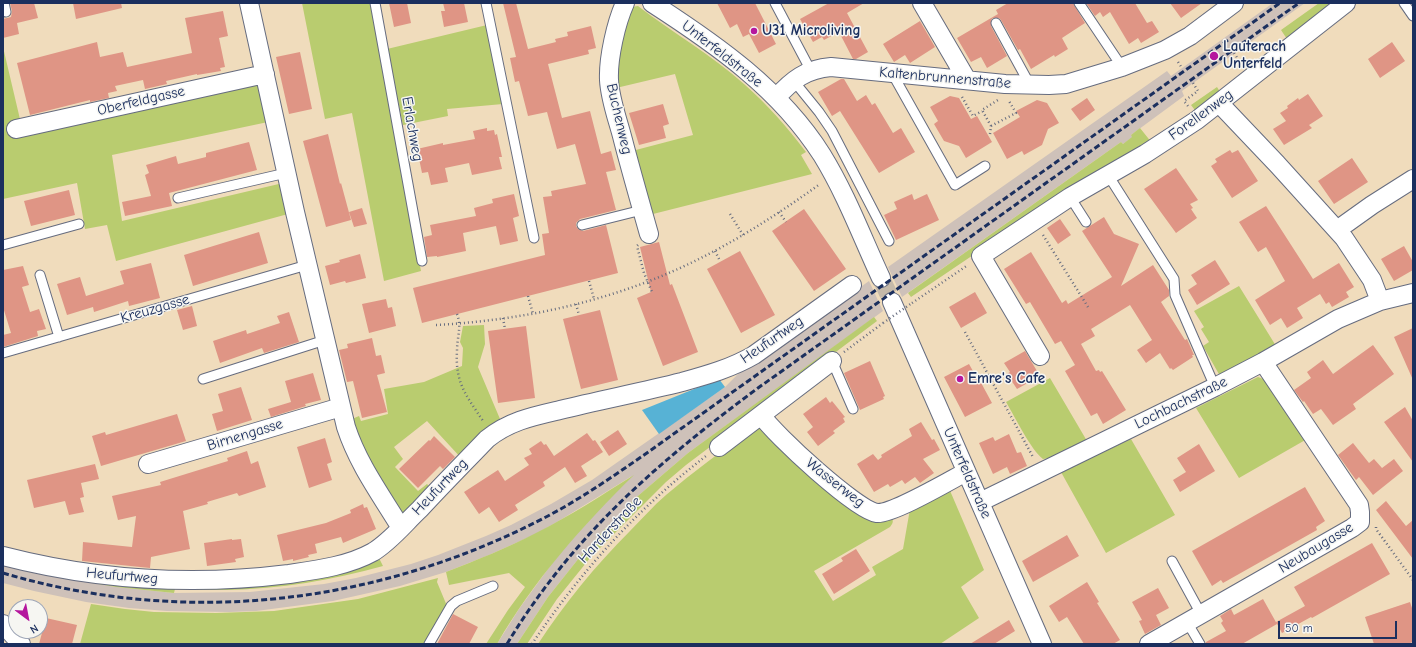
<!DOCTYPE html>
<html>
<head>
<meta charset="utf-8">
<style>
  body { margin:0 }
  #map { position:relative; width:1416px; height:647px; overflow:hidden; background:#f0dcbc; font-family:"Comic Neue",sans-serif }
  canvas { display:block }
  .frame { position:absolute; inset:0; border:4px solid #1b2f5e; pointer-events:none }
  .north { position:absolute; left:8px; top:599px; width:40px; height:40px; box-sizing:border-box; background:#f6f6f2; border:1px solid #9ea6b7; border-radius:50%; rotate:148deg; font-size:11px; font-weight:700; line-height:16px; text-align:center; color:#1b2f5e }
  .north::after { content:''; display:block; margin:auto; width:14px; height:18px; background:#b5179e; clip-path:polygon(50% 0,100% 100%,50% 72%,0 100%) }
  .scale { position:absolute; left:1278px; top:621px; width:119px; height:18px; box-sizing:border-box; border:2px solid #1b2f5e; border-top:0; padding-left:5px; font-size:12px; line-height:14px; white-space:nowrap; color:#1b2f5e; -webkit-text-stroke:3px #f6f6f2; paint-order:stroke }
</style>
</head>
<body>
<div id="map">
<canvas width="1416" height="647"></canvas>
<div class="frame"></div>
<div class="north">N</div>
<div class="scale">50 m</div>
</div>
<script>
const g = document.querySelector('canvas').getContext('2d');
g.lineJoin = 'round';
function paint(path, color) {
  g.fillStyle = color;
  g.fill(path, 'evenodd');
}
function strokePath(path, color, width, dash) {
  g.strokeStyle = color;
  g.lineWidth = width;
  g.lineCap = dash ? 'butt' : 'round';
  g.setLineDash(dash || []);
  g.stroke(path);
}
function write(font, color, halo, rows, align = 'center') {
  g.font = font + ' "Comic Neue",sans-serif';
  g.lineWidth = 3;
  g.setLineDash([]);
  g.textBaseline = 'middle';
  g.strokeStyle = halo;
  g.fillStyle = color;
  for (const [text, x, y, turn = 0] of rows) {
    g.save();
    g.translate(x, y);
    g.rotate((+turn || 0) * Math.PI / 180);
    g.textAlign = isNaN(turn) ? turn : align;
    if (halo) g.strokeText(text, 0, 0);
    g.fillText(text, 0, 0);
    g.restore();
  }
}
const industrial = new Path2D(`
  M 1273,3 L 1305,3 L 1182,91 L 1184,96 L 1131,135 L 1133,137 L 1123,144 L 1121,142 L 902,297 L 888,267 L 1167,71 L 1171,76 Z
  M 869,281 L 883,311 L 688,453 L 639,495 L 606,528 L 579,558 L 548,597 L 517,644 L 497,644 L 519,609 L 558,555 L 594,514 L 632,476 L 557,522 L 536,534 L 489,555 L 446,572 L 400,586 L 333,601 L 256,611 L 229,612 L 167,611 L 129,608 L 86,602 L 34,591 L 3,583 L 3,563 L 52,576 L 116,587 L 174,593 L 250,592 L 324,584 L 356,578 L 411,564 L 438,555 L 486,536 L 511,525 L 551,504 L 592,480 L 725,387 L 737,375 Z`);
const green = new Path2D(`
  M 302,3 L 370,3 L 421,271 L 384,281 L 352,113 L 325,119 Z
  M 1319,3 L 1337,3 L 1289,42 L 1281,30 Z
  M 638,6 C 673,33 712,55 744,84 C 768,105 787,127 806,152 L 801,155 L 812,174 L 649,215 L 632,151 L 693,135 L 675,74 L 616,88 L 614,63 L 632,7 Z
  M 487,25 L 503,104 L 447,109 L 448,116 L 403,125 L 387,49 Z
  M 3,47 L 23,132 L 261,79 L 268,122 L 112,155 L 122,221 L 283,183 L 288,214 L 116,261 L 107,225 L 85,229 L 77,183 L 3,199 Z
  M 1217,87 L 1222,95 L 1197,113 L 1191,105 Z
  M 1140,128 L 1152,143 L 991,243 L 911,297 L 908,293 L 1121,142 L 1123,144 L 1132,137 L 1131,135 Z
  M 1239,286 L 1276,346 L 1220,376 L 1203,346 L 1209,342 L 1201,329 L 1204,327 L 1194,311 Z
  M 874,317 L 877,321 L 686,465 L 666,482 L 594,554 L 591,552 L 588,556 L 590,558 L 557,599 L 527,644 L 517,644 L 548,597 L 579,558 L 606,528 L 639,495 L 688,453 Z
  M 484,325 L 485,344 L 478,367 L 500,419 L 462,459 L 427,421 L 394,447 L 403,459 L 395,467 L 418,491 L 427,484 L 433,490 L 403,520 L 362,456 L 352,419 L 359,416 L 361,421 L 388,414 L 384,389 L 424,382 L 462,366 L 463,348 L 460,342 L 463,326 Z
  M 1258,377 L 1266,380 L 1307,439 L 1239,478 L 1196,408 Z
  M 1050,378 L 1087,441 L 1050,458 L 1043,459 C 1031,450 1015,417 1006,402 Z
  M 759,426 L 892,518 C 894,522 892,524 890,527 L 814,571 L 833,601 L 876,575 L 872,567 L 903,549 L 910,509 L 948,486 L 984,570 L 961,587 L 979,618 L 940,644 L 538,644 C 565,603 595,566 630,531 C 642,519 653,506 666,495 C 693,472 722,451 750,430 Z
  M 1131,439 L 1175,515 L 1106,553 L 1061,472 Z
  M 634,475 C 582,526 534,580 497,644 L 486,644 L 508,610 L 525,587 L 509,573 L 449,585 L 446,572 C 477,560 507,548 536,533 C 570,516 602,495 634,475 Z
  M 377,554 L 383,566 C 333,580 279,589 227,590 C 210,590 192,589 175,589 L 174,593 L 116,587 L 52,576 L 145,585 Z
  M 438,578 L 437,582 L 447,606 L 425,644 L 80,644 L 91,604 L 125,609 L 154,612 L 216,613 L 274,611 L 358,599 Z`);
const water = new Path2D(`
  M 719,379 L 725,387 L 659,434 L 642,410 Z`);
const building = new Path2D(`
  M 10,3 L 34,3 L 38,18 L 17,23 L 19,34 L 3,38 L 3,19 L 11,17 L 12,11 Z
  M 73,3 L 121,3 L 122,8 L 76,19 Z
  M 389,3 L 407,3 L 411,23 L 394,27 Z
  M 443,3 L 464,3 L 468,22 L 444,27 L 441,11 L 445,11 Z
  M 503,3 L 516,3 L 528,49 L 556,42 L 555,39 L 568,36 L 567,32 L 591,26 L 596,48 L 588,50 L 589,54 L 548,64 L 562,118 L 590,111 L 601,154 L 611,151 L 616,170 L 606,172 L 616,210 L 580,219 L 576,223 L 576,226 L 578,229 L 583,231 L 606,225 L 618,273 L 422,323 L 413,288 L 545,255 L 542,234 L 549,233 L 543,197 L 552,196 L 551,191 L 586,184 L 575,144 L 557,149 L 547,112 L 528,116 L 519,81 L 515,82 L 510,58 L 516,57 Z
  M 717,3 L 755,3 L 776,44 L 759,53 L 749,34 L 743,37 L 737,24 L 730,28 Z
  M 829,3 L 864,3 L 847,13 L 868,52 L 856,59 L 853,59 L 839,32 L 824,40 L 822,37 L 813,42 L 800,19 Z
  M 1008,3 L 1073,3 L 1085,23 L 1062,38 L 1068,49 L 1055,57 L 1054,55 L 1031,69 L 1020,49 L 1018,50 L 1001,20 L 999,18 L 993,18 L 991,20 L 991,26 L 1007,56 L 987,68 L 981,57 L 971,62 L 957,38 L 998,14 L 996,10 Z
  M 1086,3 L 1135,3 L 1147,23 L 1152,21 L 1159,32 L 1141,43 L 1138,38 L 1129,44 L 1110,12 L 1103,17 L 1100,12 L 1095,16 Z
  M 1170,3 L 1202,3 L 1181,18 Z
  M 223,11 L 228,36 L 219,38 L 225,67 L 220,68 L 221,71 L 197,75 L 197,74 L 166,81 L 167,84 L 145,89 L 143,80 L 115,86 L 117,91 L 108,93 L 109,98 L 90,102 L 90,100 L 30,115 L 17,63 L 97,42 L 100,57 L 123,52 L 127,67 L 192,53 L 185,18 Z
  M 920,21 L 935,47 L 910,63 L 905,55 L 894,62 L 883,44 Z
  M 1392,42 L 1405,61 L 1380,78 L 1368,59 Z
  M 300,52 L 312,109 L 289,114 L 276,57 Z
  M 841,79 L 844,79 L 857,101 L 866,95 L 872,105 L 875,103 L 893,133 L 901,128 L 915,152 L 879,173 L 840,111 L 832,116 L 818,92 Z
  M 1308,94 L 1323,116 L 1309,125 L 1312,128 L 1284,145 L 1273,129 L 1286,121 L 1280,113 L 1288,108 L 1287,106 L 1298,98 L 1299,100 Z
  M 950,96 L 959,98 L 971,119 L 977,116 L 992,142 L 966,158 L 959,146 L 944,141 L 934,124 L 938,121 L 930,107 Z
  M 1087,98 L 1095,110 L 1080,121 L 1071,109 Z
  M 1037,100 L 1047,103 L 1059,123 L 1048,129 L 1042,145 L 1024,155 L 1022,151 L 1007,159 L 993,133 L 1020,117 L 1016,111 Z
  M 663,104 L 669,124 L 663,126 L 666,138 L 639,145 L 629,113 Z
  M 487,128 L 487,131 L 494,130 L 495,135 L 497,134 L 502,157 L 499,157 L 502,169 L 472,175 L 469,163 L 445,168 L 448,182 L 431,185 L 428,172 L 422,173 L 417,149 L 443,143 L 443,145 L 475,139 L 473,131 Z
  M 328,134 L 340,184 L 341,183 L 351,220 L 326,227 L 303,141 Z
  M 249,142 L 257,170 L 169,193 L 172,206 L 125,216 L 122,202 L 151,196 L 145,175 L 149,173 L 146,165 L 176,156 L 178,164 L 206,157 L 206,153 Z
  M 1230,150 L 1232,153 L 1238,150 L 1258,181 L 1232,198 L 1211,166 L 1217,162 L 1215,159 Z
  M 1352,158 L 1368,182 L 1334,204 L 1318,181 Z
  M 1176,168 L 1198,200 L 1190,204 L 1193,208 L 1191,209 L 1197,218 L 1176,233 L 1144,189 Z
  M 69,190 L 75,215 L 31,226 L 24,201 Z
  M 514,194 L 519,216 L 513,218 L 518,241 L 500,245 L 496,226 L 463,233 L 466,251 L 437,257 L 437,256 L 427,257 L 424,237 L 432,235 L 430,225 L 476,216 L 474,208 L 493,203 L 492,199 Z
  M 912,194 L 914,200 L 927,194 L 939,220 L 896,240 L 884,215 L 897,209 L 894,202 Z
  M 1266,206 L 1313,279 L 1339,263 L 1354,287 L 1346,292 L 1349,297 L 1332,307 L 1329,302 L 1326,304 L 1320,294 L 1297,308 L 1303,318 L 1287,328 L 1281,318 L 1270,325 L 1255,300 L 1285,281 L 1266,247 L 1258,252 L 1239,222 Z
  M 362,208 L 367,224 L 354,227 L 349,212 Z
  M 804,209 L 846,269 L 814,291 L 772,231 Z
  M 1104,217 L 1114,234 L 1139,244 L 1121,286 L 1153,265 L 1169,290 L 1169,296 L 1161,302 L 1185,340 L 1187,339 L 1194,355 L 1192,355 L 1193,357 L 1173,370 L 1171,368 L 1170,369 L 1160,353 L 1146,363 L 1137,350 L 1152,340 L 1130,305 L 1091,329 L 1095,336 L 1081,344 L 1096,371 L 1099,370 L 1100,372 L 1102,371 L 1126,410 L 1103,424 L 1097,413 L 1091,416 L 1065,371 L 1075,365 L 1061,341 L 1055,344 L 1030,302 L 1026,304 L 1004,269 L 1031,252 L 1062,303 L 1066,300 L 1068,304 L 1112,277 L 1082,231 Z
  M 1060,219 L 1071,235 L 1058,244 L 1047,228 Z
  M 259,232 L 268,263 L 193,286 L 184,255 Z
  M 659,242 L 670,285 L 672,284 L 698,352 L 663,366 L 637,298 L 651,292 L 640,247 Z
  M 1404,246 L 1413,262 L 1413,270 L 1394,281 L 1381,259 Z
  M 740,251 L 775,315 L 741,333 L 707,269 Z
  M 360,254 L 366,278 L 346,283 L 345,281 L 330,285 L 325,266 L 340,262 L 339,260 Z
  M 1215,260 L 1230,284 L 1197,305 L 1188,290 L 1197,284 L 1191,275 Z
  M 151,263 L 160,298 L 129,306 L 128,301 L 94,312 L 93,307 L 67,315 L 57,284 L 80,277 L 86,296 L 124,284 L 120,271 Z
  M 23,266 L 29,285 L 22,287 L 30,312 L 39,309 L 46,329 L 37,331 L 38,336 L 3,347 L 3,335 L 11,333 L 3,307 L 3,270 Z
  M 975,292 L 987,313 L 961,328 L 949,307 Z
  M 386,299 L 388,308 L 392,307 L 396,326 L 369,333 L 362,304 Z
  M 192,306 L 197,326 L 183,330 L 177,310 Z
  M 600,310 L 618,380 L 581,389 L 563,319 Z
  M 289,312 L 299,342 L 264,353 L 262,348 L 220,363 L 213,341 L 246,330 L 247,334 L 280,323 L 277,316 Z
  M 526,326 L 535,398 L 498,403 L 488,331 Z
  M 1413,328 L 1413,380 L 1394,337 Z
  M 372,338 L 376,356 L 381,355 L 385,373 L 377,375 L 387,412 L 362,418 L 353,381 L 347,382 L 339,350 L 348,348 L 347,344 Z
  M 1373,345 L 1394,374 L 1353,404 L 1356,409 L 1333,425 L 1321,409 L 1313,414 L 1304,401 L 1303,402 L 1294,390 L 1311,378 L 1307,372 L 1323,360 L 1333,374 Z
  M 1025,351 L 1040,376 L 1017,389 L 1007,374 L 1010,372 L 1004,363 Z
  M 870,361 L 885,396 L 883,397 L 884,399 L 860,410 L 844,373 Z
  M 969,364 L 978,380 L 979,379 L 992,403 L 965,417 L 944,377 Z
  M 313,373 L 321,400 L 305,404 L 306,406 L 271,417 L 268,409 L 291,402 L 285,381 Z
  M 241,387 L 252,420 L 217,431 L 212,414 L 223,411 L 218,394 Z
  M 826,397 L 830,403 L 832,401 L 845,417 L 843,418 L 845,422 L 833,431 L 835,433 L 818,446 L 807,432 L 813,427 L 803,414 Z
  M 1405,407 L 1413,421 L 1413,462 L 1384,422 Z
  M 177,414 L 186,441 L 101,466 L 92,436 L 105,432 L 106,435 Z
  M 921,422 L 932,440 L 934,439 L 940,450 L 923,459 L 934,473 L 920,483 L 915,477 L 905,484 L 902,480 L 890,487 L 888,484 L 874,492 L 857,464 L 873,454 L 878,460 L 882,457 L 881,455 L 912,436 L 909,429 Z
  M 618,430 L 627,444 L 609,456 L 600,442 Z
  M 587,433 L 593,441 L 595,440 L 603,452 L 581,466 L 587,476 L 575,483 L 565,467 L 543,482 L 545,486 L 515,505 L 518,510 L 499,522 L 489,507 L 479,514 L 464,492 L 498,470 L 505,481 L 529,465 L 524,458 L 532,454 L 529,449 L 541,441 L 544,445 L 546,444 L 554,456 Z
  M 1009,434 L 1017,453 L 1021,452 L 1027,466 L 1010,474 L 1007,467 L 993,474 L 979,443 L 993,437 L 995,441 Z
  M 434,436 L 455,457 L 443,469 L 440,466 L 418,488 L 399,469 L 429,440 L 430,441 Z
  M 325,438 L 332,462 L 327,464 L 332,480 L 309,488 L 297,447 Z
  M 1353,443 L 1369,463 L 1374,459 L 1382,468 L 1394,459 L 1403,471 L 1373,495 L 1359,477 L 1356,480 L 1338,455 Z
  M 1199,444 L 1215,471 L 1180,492 L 1173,480 L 1186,472 L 1177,458 Z
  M 247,451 L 251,464 L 258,461 L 266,487 L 239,496 L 237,493 L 207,502 L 208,504 L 183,511 L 190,549 L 151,557 L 150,568 L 82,561 L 83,542 L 132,547 L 136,516 L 118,520 L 112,496 L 161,485 L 160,482 L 228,461 L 227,458 Z
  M 95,464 L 99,479 L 81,483 L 84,497 L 80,498 L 84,512 L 69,515 L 65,501 L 34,508 L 27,480 Z
  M 1305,487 L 1325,521 L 1316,527 L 1317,530 L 1223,583 L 1221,580 L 1212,586 L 1192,551 Z
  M 1386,501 L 1406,526 L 1413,520 L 1413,559 L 1376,510 Z
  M 363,504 L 364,508 L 367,507 L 376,529 L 343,543 L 341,537 L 315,544 L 317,553 L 308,555 L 309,557 L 293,561 L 293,559 L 283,561 L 277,535 L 326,523 L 351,513 L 350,510 Z
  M 1067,535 L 1079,556 L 1033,582 L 1022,561 Z
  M 232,539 L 232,540 L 241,539 L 244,557 L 235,559 L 236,562 L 207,566 L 204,543 Z
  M 1372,543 L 1390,574 L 1312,618 L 1311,617 L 1282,633 L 1276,622 L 1305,606 L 1294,587 Z
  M 856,549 L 870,571 L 834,594 L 822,574 L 843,561 L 841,558 Z
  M 1087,582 L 1099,602 L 1097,603 L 1120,640 L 1113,644 L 1084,644 L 1067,617 L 1059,622 L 1049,606 Z
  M 1158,588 L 1169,608 L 1156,615 L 1161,625 L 1145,634 L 1139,621 L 1142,620 L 1132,602 Z
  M 1263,599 L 1277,624 L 1242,644 L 1206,644 L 1206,642 L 1226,631 L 1221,623 L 1223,621 L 1220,616 L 1231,609 L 1234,615 Z
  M 1410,602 L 1413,611 L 1413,642 L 1407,644 L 1374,644 L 1365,617 Z
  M 453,614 L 478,627 L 469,644 L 437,644 Z
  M 46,618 L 77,625 L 72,644 L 39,644 Z
  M 1009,620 L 1015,631 L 994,644 L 970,644 Z`);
const minorTunnel = new Path2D(`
  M 881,278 L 892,302`);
const path = new Path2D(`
  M 1234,53 L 1240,62 L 1236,64
  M 1178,62 L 1182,68
  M 962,97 L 973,116 L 982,111
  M 1188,106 L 1184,101 L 1198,91 L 1193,83
  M 991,126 L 1016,113 L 1009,101
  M 990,134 L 991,126 L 982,110 L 998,100
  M 779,212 L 786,222
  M 730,214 L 743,235
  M 1043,235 L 1088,307
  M 638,245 L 637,246 L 644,273 L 652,292
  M 715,251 L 720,261
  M 589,281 L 594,299
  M 528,296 L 533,314
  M 912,303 L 968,265
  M 576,304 L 579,315
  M 457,314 C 462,328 457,336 457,351 C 455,383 466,395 483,421
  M 503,318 L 505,329
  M 436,325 C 527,320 617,300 699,259 C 741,238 781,212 820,184
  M 965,332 L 1033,457
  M 844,352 L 883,323
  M 1376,527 L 1376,529 L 1413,580
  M 532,644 C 581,571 637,509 706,456`);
const service = new Path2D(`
  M 4,3 L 6,12
  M 375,3 L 422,261
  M 486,3 L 534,238
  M 775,3 L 811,71
  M 1079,3 L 1122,67
  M 1404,3 L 1413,16
  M 996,23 L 1030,85
  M 892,73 L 955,185 L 985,166
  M 793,80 L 819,112 L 832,131 L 889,241
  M 1108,175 L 1174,279 L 1175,295 L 1215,387
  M 1070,197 L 1086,222
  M 178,198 L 286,173
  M 582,225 L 642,210
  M 3,245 L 79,224
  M 40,275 L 59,337
  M 3,353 L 307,265
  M 832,361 L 853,409
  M 203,379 L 325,340
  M 1172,561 L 1201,614
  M 1187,622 L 1200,644
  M 429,644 L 451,606 L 457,601 L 493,586`);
const minor = new Path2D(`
  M 249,3 L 295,212 L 346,427 C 358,464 381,495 401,528
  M 625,3 C 616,23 608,58 609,80 C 610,100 618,120 623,140 C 631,171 640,202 649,234
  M 652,3 C 717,45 780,89 822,155 C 846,194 862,237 881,278
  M 922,3 L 967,80
  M 776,98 C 792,80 806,69 831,67 L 1005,84 L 1049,85 L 1066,84 L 1122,67 L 1165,50 L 1190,36 L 1234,3
  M 1219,103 L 1277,164 L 1344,238 L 1372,280 L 1380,301
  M 16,129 L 265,74
  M 1337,230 L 1372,205 L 1413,179
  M 892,302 L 1042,644
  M 1040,356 L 981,256 L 1070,197 L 1145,154 L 1197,120 L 1346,3
  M 761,415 C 775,435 856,510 877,513 C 893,514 949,481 966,472
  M 719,447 L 832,361
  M 148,464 L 341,407
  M 980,502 L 1215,387 L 1263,362 L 1338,319 L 1380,301 L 1413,293
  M 3,556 C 96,580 193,586 289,574 C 316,570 348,566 373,552 C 391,541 405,523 420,509 C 442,485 465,462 487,439 C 509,421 534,416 560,410 C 601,400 642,392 682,382 C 707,375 732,368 754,355 L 852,285
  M 3,624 L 21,644
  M 1149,644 L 1352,528 L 1360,522 L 1360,512 L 1359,505 L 1263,362`);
const rail = new Path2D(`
  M 3,573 C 185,627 376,605 544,518 C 579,500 612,477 644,455 L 1280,3
  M 507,644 C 572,536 657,463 758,388 L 1299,3`);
const pathBridge = new Path2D(`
  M 883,323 L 912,303`);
const markers = [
  [754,31,4,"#b5179e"],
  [1214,56,5,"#b5179e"],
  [960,379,4,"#b5179e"]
];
const poiNames = [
  ["U31 Microliving",762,31],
  ["Lauterach",1223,47],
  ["Unterfeld",1223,64],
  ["Emre's Cafe",968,379]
];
const streetNames = [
  ["Unterfeldstraße",722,54,38],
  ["Kaltenbrunnenstraße",945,78,5],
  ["Oberfeldgasse",141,101,-13],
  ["Forellenweg",1201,115,-36],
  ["Buchenweg",619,119,77],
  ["Erlachweg",412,129,80],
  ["Kreuzgasse",155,309,-16],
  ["Heufurtweg",772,340,-34],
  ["Lochbachstraße",1181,403,-26],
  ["Birnengasse",245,435,-17],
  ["Unterfeldstraße",967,473,66],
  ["Wasserweg",835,483,38],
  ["Heufurtweg",440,487,-46],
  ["Harderstraße",610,530,-47],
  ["Neubaugasse",1316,548,-31],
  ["Heufurtweg",122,576,5]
];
paint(industrial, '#cec1b9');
paint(green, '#b9cc6f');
paint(water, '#57b2d5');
paint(building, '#df9585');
strokePath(minorTunnel, '#c5b9a9', 18, [18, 9]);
strokePath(service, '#666c7f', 11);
strokePath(minor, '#666c7f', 20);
strokePath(path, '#666c7f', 2.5, [1, 3]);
strokePath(service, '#fff', 9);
strokePath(minor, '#fff', 18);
strokePath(rail, '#1b2f5e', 3, [6, 3]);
strokePath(pathBridge, '#666c7f', 2.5, [1, 3]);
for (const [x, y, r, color] of markers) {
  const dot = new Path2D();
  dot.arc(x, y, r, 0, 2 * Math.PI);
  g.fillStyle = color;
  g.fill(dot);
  strokePath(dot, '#f6f6f2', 1.5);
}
write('bold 15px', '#1b2f5e', '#f6f6f2', poiNames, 'left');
write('15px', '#1b2f5e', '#f6f6f2', streetNames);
</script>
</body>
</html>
